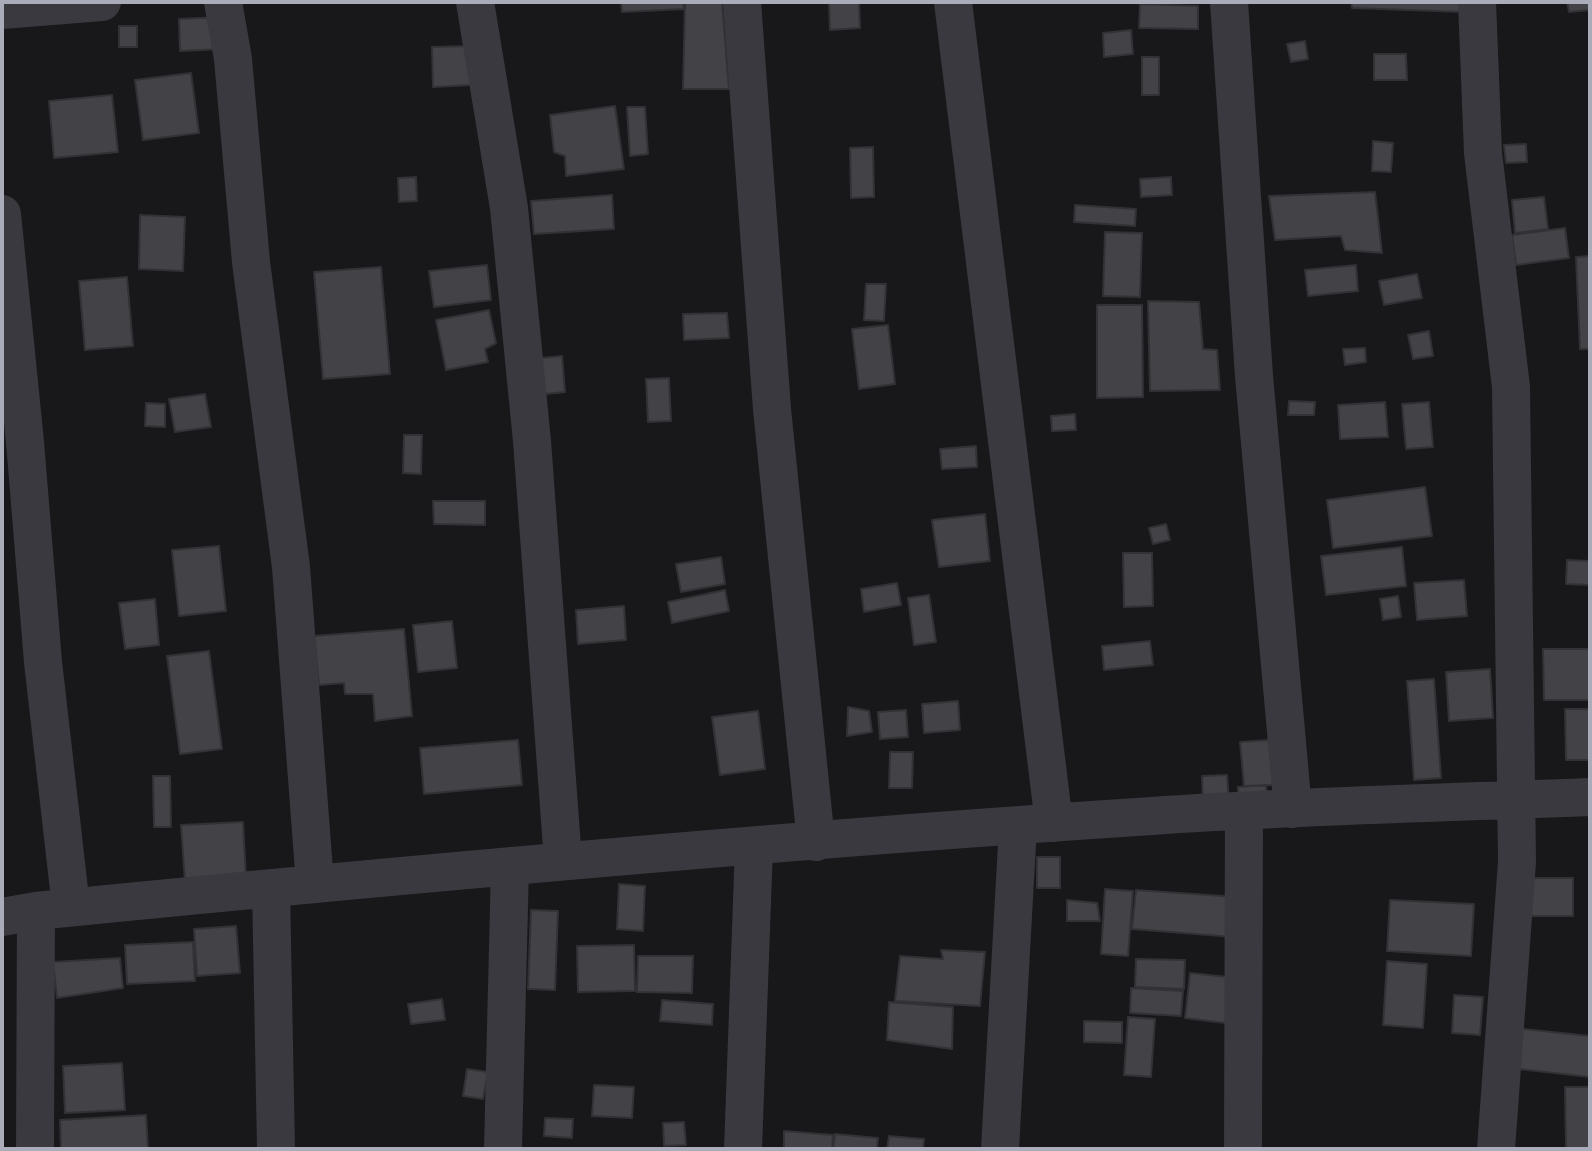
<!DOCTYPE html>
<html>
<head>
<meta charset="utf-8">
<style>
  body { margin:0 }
  #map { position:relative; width:1592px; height:1151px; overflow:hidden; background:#18181a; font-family:"Golos Text",sans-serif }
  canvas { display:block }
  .frame { position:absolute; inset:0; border:4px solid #aaadb9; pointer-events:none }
</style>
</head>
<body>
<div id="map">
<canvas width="1592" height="1151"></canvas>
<div class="frame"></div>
</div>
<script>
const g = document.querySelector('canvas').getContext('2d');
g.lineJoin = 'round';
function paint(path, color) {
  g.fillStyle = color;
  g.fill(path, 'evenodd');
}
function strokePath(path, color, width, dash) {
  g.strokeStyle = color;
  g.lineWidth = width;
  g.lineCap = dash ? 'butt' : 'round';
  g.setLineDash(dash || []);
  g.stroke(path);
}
const building = new Path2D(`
  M 621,2 L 683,2 L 684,9 L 622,12 Z
  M 685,2 L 722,2 L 729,89 L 683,89 Z
  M 829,2 L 859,2 L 860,28 L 830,30 Z
  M 1351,2 L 1465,2 L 1464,12 L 1352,8 Z
  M 1567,2 L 1590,2 L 1590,10 L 1569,12 Z
  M 1140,4 L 1198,6 L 1198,29 L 1139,28 Z
  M 221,17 L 222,49 L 180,51 L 179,19 Z
  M 119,26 L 137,26 L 137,47 L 119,47 Z
  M 1131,30 L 1133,54 L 1104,57 L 1103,33 Z
  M 1305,41 L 1308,59 L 1291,62 L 1287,44 Z
  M 470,46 L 472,85 L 433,87 L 432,47 Z
  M 1374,54 L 1406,54 L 1407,80 L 1374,80 Z
  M 1142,57 L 1159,57 L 1159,95 L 1142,95 Z
  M 191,73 L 199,133 L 143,140 L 135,80 Z
  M 112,95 L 118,152 L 54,158 L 49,101 Z
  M 615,106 L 624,169 L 566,176 L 565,156 L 554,152 L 550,115 Z
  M 627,107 L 645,107 L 648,154 L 630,156 Z
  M 1373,141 L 1393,143 L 1391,172 L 1372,171 Z
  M 1526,144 L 1527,162 L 1506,163 L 1504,145 Z
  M 873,147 L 874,197 L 851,198 L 850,148 Z
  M 416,177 L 417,201 L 399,202 L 398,178 Z
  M 1171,177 L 1172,195 L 1141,197 L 1140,179 Z
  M 1375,192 L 1382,253 L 1345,250 L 1341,236 L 1275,240 L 1269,196 Z
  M 612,195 L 614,229 L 534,234 L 531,201 Z
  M 1544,197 L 1548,229 L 1515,233 L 1512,200 Z
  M 1075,205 L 1136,209 L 1135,226 L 1074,222 Z
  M 140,215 L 185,217 L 183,271 L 139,269 Z
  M 1565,228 L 1569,258 L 1516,265 L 1512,235 Z
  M 1105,232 L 1142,233 L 1140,297 L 1103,296 Z
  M 1590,256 L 1590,349 L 1580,349 L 1576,257 Z
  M 487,265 L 491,300 L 434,307 L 429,271 Z
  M 1356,265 L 1358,291 L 1308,296 L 1305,270 Z
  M 381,267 L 390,374 L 323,379 L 314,272 Z
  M 1417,274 L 1422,298 L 1384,305 L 1379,281 Z
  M 127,277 L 133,346 L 85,350 L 79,281 Z
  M 866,284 L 886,284 L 884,321 L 864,320 Z
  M 1148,301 L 1199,302 L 1203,349 L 1217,350 L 1220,390 L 1150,391 Z
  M 1097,305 L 1142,305 L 1143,397 L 1097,398 Z
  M 489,310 L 496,343 L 485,349 L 488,362 L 446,370 L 436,320 Z
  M 727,313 L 729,338 L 684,340 L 683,314 Z
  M 888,325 L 895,384 L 859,389 L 852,329 Z
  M 1429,331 L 1433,356 L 1413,359 L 1408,335 Z
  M 1365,348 L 1366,362 L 1345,365 L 1343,349 Z
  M 562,356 L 565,392 L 545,394 L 541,358 Z
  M 669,378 L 671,421 L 648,422 L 646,379 Z
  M 205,394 L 211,427 L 175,432 L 169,399 Z
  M 1289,401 L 1315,402 L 1314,415 L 1288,415 Z
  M 1385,402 L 1388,437 L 1340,439 L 1338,405 Z
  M 1429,402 L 1433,447 L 1406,449 L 1402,404 Z
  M 146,403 L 165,404 L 165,427 L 145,426 Z
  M 1075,414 L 1076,430 L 1052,431 L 1051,416 Z
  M 404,435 L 422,435 L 421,474 L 403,473 Z
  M 976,446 L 977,467 L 942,469 L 940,449 Z
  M 1425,487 L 1432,536 L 1333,548 L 1327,500 Z
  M 433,501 L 485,501 L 485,525 L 434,524 Z
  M 985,514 L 990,561 L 939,567 L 932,520 Z
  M 1166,524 L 1170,540 L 1153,544 L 1149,528 Z
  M 219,546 L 226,611 L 179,616 L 172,550 Z
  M 1402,547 L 1406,586 L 1326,595 L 1321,556 Z
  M 1123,553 L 1152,553 L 1153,606 L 1124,607 Z
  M 721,557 L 725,584 L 681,592 L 676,564 Z
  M 1567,560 L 1590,561 L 1590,585 L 1566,584 Z
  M 1464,580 L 1467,616 L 1417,620 L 1414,583 Z
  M 897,583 L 901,605 L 864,612 L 861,589 Z
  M 725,590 L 729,611 L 672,623 L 668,602 Z
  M 929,595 L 936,642 L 914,645 L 908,598 Z
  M 1398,596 L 1401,617 L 1383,620 L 1380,599 Z
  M 155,599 L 159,645 L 125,649 L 119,603 Z
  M 624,606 L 626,640 L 578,644 L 576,610 Z
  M 452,621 L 457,668 L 418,672 L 413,625 Z
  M 404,629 L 412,716 L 375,721 L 373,694 L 345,694 L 344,683 L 319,685 L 314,636 Z
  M 1150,641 L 1153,665 L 1104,670 L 1102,646 Z
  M 1543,649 L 1590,649 L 1590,700 L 1544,700 Z
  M 209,651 L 222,749 L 180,754 L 167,656 Z
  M 1490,669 L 1493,718 L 1449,721 L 1446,672 Z
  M 1434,679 L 1441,778 L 1414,780 L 1407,681 Z
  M 958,701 L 960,730 L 924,733 L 922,704 Z
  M 848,707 L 869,711 L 872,732 L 847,736 Z
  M 1565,709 L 1590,709 L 1590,760 L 1566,760 Z
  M 906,710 L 908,737 L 880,739 L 878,712 Z
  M 758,711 L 765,769 L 720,775 L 712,717 Z
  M 518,740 L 522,785 L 424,794 L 420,748 Z
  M 1269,740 L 1273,785 L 1244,786 L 1240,742 Z
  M 890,752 L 913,752 L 912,788 L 889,788 Z
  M 1227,775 L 1229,803 L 1203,805 L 1202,776 Z
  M 153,776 L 170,776 L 171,827 L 154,827 Z
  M 1266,785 L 1267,806 L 1239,807 L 1238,787 Z
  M 243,822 L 246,878 L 185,882 L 181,825 Z
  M 1037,857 L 1060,857 L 1060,888 L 1037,888 Z
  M 1518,878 L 1573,878 L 1573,916 L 1518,916 Z
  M 619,884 L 645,886 L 643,931 L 617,929 Z
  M 1105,889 L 1133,891 L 1128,956 L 1101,954 Z
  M 1136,890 L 1237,897 L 1234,937 L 1132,929 Z
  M 1067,900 L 1097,903 L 1100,921 L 1067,921 Z
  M 1390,900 L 1474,904 L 1471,956 L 1387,951 Z
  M 531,910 L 558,911 L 555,990 L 528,989 Z
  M 236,926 L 240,973 L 197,976 L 194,929 Z
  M 193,942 L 195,981 L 127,984 L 125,945 Z
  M 634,945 L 635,991 L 578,992 L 577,946 Z
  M 941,950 L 985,952 L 980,1006 L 895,1001 L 900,956 L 943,959 Z
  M 638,956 L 693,956 L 692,993 L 637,992 Z
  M 120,958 L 123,988 L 57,998 L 53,962 Z
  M 1136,959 L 1185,960 L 1184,989 L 1135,987 Z
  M 1387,961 L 1427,964 L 1423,1028 L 1383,1025 Z
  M 1190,973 L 1237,978 L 1233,1024 L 1185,1018 Z
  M 1131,988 L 1183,991 L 1181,1016 L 1130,1013 Z
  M 1454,995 L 1483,997 L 1480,1035 L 1452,1033 Z
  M 442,999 L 445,1020 L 411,1024 L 408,1004 Z
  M 662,1000 L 713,1004 L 712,1025 L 660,1021 Z
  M 889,1002 L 953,1007 L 952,1049 L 887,1040 Z
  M 1128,1017 L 1155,1019 L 1151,1077 L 1124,1075 Z
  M 1084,1021 L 1122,1022 L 1122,1043 L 1084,1042 Z
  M 1514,1028 L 1590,1036 L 1590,1077 L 1510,1068 Z
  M 122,1063 L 125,1110 L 65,1113 L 63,1066 Z
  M 467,1069 L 488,1072 L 483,1099 L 463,1096 Z
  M 594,1085 L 634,1087 L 632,1118 L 592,1116 Z
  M 1565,1087 L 1590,1087 L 1590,1149 L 1566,1149 Z
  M 146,1115 L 148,1149 L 61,1149 L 60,1120 Z
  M 545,1118 L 573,1119 L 572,1138 L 544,1136 Z
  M 684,1122 L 686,1145 L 664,1146 L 663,1123 Z
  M 784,1131 L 833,1135 L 832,1149 L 784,1149 Z
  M 835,1134 L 878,1138 L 877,1149 L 833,1149 Z
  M 889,1136 L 924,1139 L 923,1149 L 887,1149 Z`);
const minor = new Path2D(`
  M 223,2 L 233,59 L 251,262 L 291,567 L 315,884
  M 475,2 L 509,208 L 532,441 L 563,861
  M 742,2 L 772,409 L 816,842
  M 953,2 L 1054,823
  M 1229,2 L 1254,376 L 1293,809
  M 1477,2 L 1483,153 L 1511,387 L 1517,862 L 1496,1149
  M 2,10 L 102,2
  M 2,214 L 25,442 L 43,662 L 71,907
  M 271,888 L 276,1149
  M 2,917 L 36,911 C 408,874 780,840 1152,816 C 1298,806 1444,803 1590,797
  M 35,1149 L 36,911
  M 503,1149 L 510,866
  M 743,1149 L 754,847
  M 1000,1149 L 1018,826
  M 1243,1149 L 1244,811`);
paint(building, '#424247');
strokePath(building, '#323236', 2);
strokePath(minor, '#39393f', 38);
</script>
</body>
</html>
